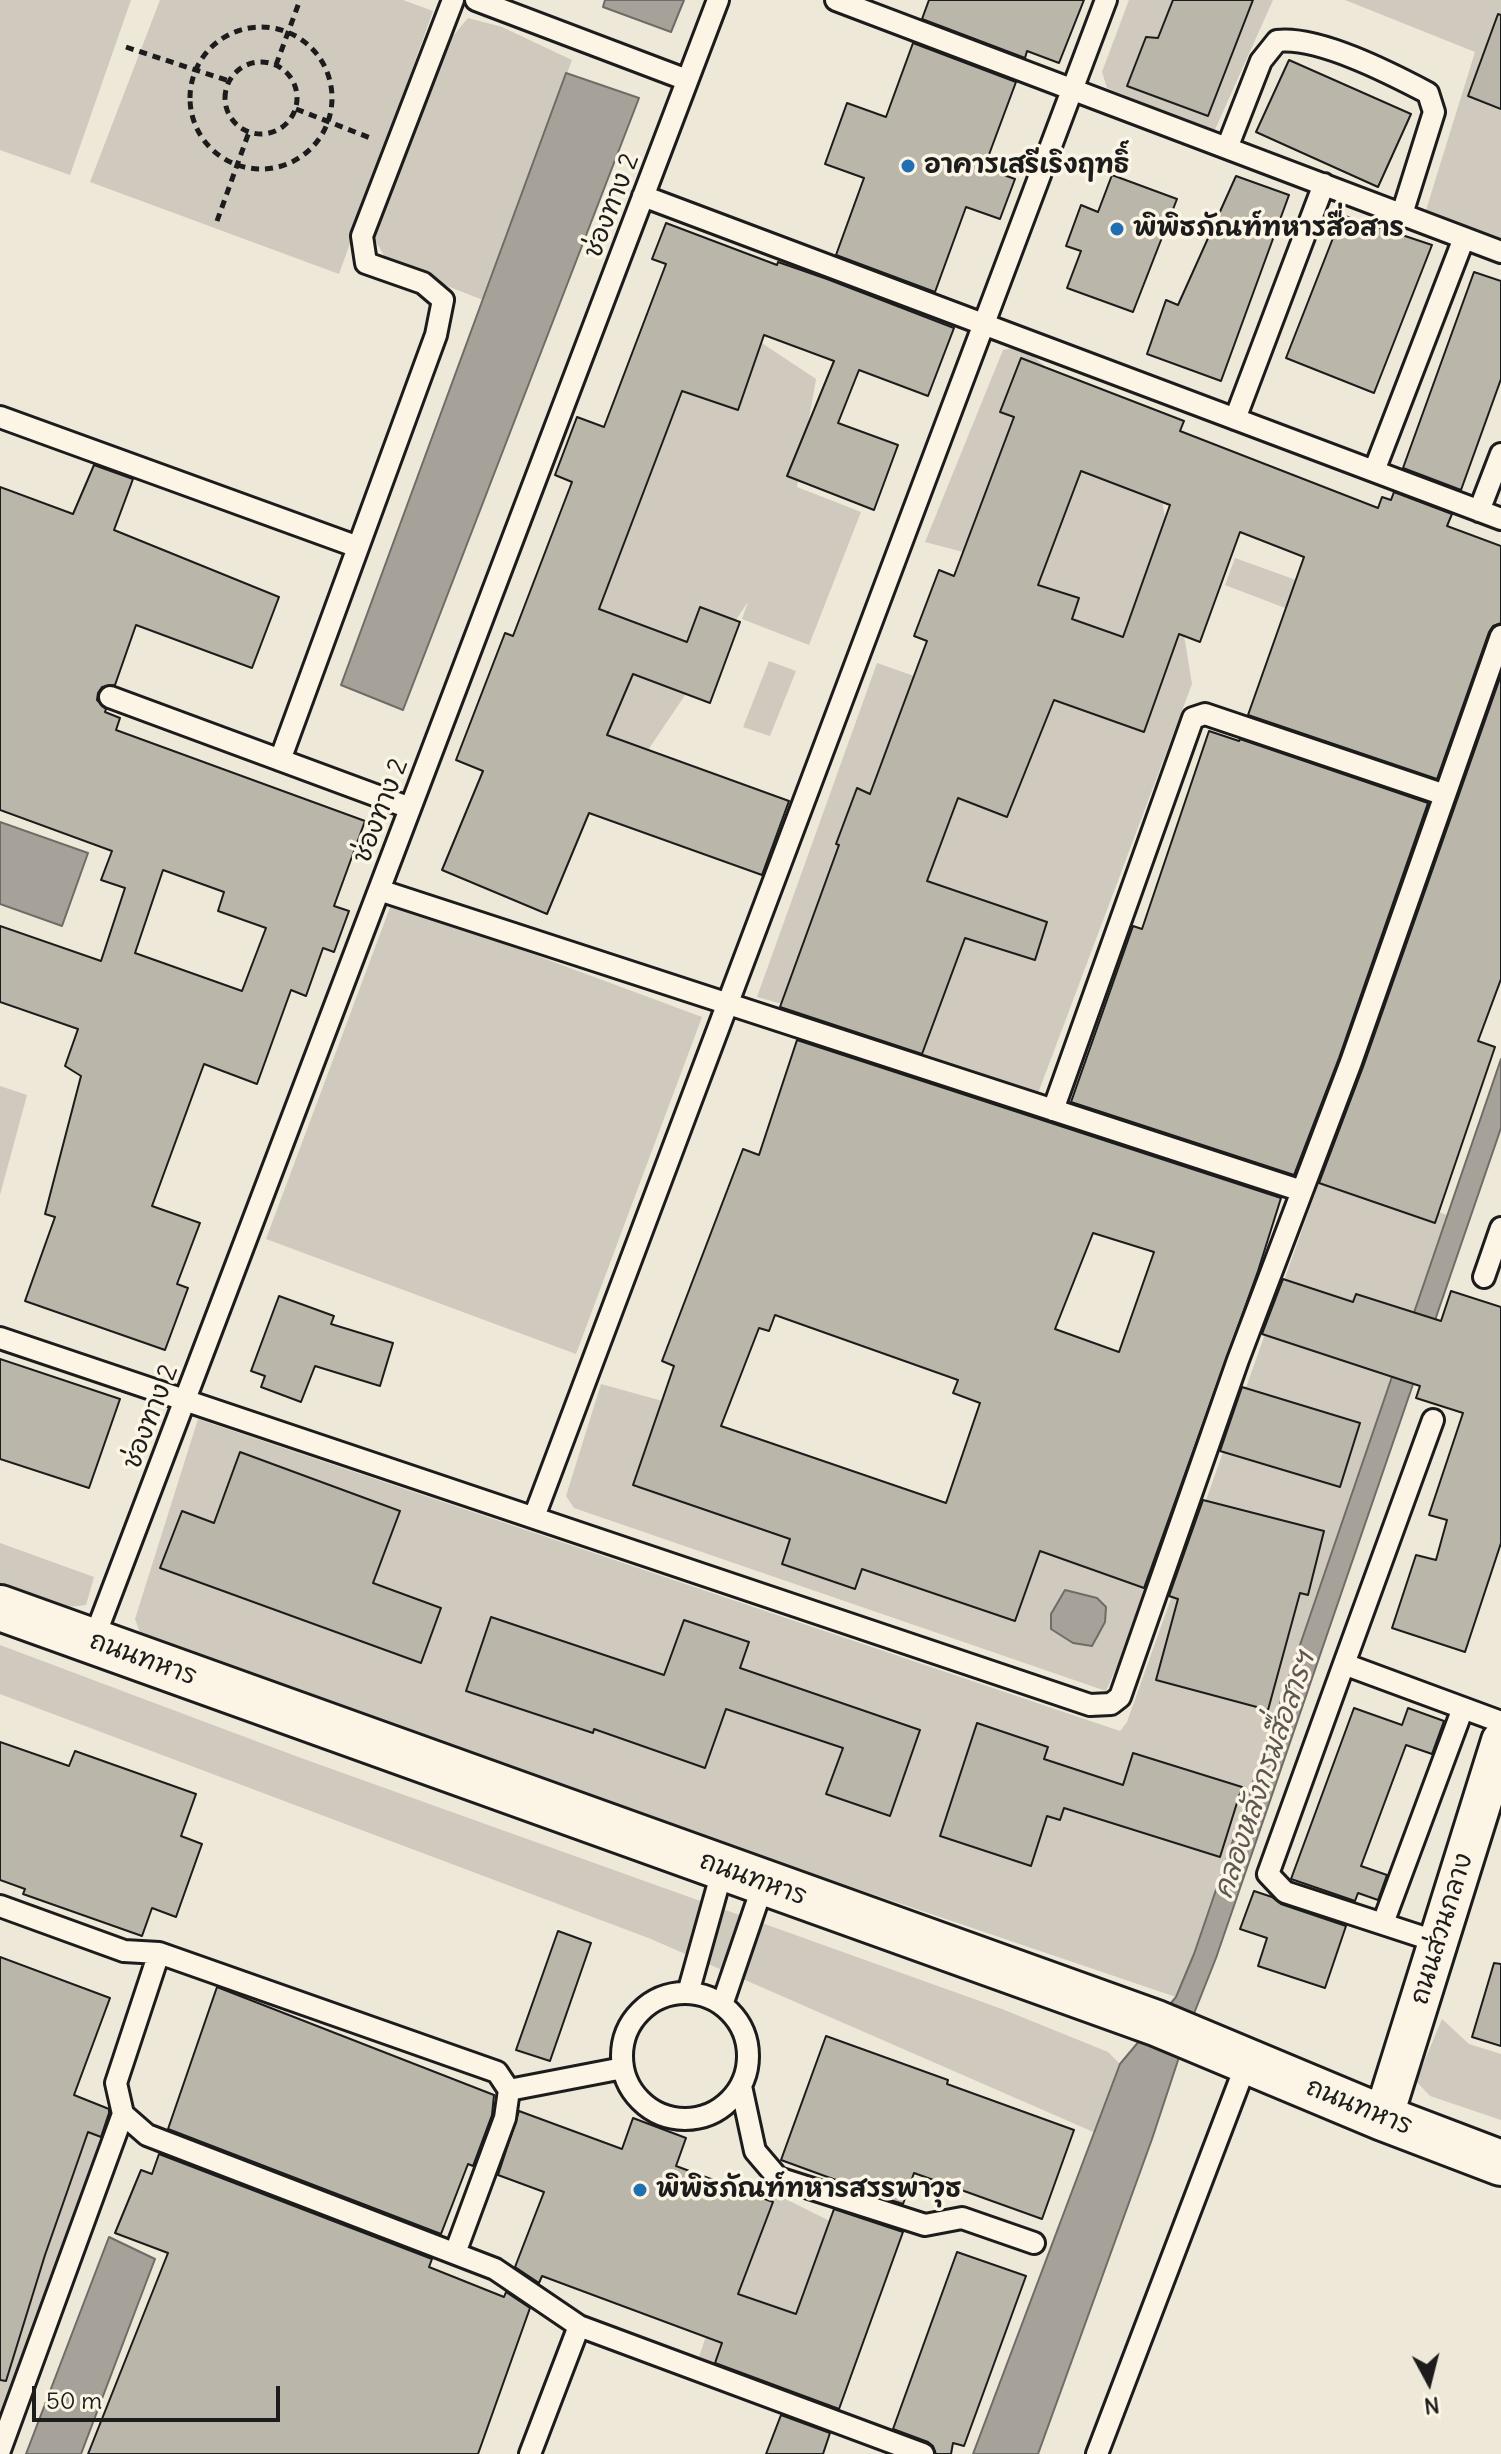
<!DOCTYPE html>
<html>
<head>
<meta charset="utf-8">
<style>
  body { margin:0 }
  #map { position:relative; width:1501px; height:2454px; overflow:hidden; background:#eee8d9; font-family:Delius,sans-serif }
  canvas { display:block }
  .north { position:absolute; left:1389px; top:2342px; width:80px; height:80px; -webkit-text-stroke:6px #fcf5e5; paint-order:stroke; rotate:173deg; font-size:22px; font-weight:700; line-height:32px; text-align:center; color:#1c1c1c }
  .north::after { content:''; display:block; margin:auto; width:28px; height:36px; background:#1c1c1c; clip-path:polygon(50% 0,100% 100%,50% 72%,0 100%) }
  .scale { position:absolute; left:32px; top:2386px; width:248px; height:36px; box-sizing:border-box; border:4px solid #1c1c1c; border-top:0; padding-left:10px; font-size:24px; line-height:28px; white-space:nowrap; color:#1c1c1c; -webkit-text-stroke:6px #fcf5e5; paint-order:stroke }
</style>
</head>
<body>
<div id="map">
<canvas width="1501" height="2454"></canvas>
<div class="north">N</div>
<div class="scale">50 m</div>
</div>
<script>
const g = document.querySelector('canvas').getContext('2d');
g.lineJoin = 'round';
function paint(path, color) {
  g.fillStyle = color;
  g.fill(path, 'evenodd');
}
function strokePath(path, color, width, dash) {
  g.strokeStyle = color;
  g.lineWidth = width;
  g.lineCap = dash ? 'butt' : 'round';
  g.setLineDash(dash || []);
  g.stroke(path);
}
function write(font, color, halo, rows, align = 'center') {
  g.font = font + ' Delius,"Playpen Sans Thai",sans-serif';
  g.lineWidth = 7;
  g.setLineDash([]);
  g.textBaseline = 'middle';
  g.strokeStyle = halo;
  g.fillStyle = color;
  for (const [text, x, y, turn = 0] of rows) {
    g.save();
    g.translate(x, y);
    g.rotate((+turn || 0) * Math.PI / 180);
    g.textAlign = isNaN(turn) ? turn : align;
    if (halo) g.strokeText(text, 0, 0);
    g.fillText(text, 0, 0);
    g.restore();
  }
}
const green = new Path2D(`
  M 0,0 L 131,0 L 70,175 L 0,150 Z
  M 160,0 L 403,0 L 433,11 L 339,274 L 90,182 Z
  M 1129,0 L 1273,0 L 1214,132 L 1107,88 L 1102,72 Z
  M 1345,0 L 1501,0 L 1501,238 L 1426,210 L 1475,52 Z
  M 468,18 L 502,27 L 572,60 L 483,300 L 388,263 L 374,238 L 452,37 Z
  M 697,300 L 816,379 L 797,487 L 861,512 L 809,645 L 742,619 L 748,602 L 648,750 L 534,721 Z
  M 1020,346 L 1045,366 L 1021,358 L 1000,411 L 1014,417 L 963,552 L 925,542 L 1003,350 Z
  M 1069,472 L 1158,475 L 1192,684 L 1037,1096 L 885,1040 L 880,915 Z
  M 1235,558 L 1296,580 L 1285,608 L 1225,585 Z
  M 769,661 L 796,671 L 770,736 L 743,727 Z
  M 877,663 L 914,676 L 793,1007 L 757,997 Z
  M 392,902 L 702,1017 L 576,1354 L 266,1239 Z
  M 0,1086 L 27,1095 L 0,1195 Z
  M 1323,1171 L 1447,1215 L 1194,1954 L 1176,1997 L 435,1746 L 141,1635 L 135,1619 L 198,1419 L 1120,1731 L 1127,1722 Z
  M 601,1384 L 677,1405 L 652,1480 L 1030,1538 L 1154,1583 L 1106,1691 L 574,1508 L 566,1496 Z
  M 0,1543 L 94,1577 L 86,1605 C 52,1610 32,1603 0,1591 Z
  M 0,1645 L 301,1758 L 1002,2009 L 1108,2052 L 1120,2064 L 1098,2134 L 651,1939 L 0,1694 Z
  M 1442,2019 L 1469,2044 L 1501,2054 L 1501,2120 L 1430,2096 L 1416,2081 Z
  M 42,2093 L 112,2128 L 0,2418 L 0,2138 Z
  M 733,2173 L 846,2229 L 779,2392 L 699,2357 L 725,2279 L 686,2274 Z`);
const water = new Path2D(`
  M 605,0 L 684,0 L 671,32 L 603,7 Z
  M 566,73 L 639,98 L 403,710 L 341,685 Z
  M 0,822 L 88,853 L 62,926 L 0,904 Z
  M 1501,1059 L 1501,1128 L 1216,1958 L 1191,2021 L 1152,2139 L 1038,2454 L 973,2454 L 1120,2064 L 1176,1997 L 1194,1954 Z
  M 1065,1590 L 1097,1598 L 1106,1607 L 1105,1622 L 1092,1646 L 1073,1643 L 1051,1629 L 1051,1614 Z
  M 109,2237 L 155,2259 L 81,2454 L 26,2454 Z`);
const building = new Path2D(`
  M 929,0 L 1084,0 L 1059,63 L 1027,51 L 1025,58 L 922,19 Z
  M 1173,0 L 1253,0 L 1208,116 L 1127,86 L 1146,37 L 1158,38 Z
  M 1498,14 L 1501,15 L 1501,109 L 1468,96 Z
  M 913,43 L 1016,82 L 984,168 L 1015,179 L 1000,219 L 966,207 L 935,292 L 836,255 L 864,178 L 825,164 L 847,103 L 886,117 Z
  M 1289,60 L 1411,114 L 1378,187 L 1256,132 Z
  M 1112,175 L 1177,199 L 1133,312 L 1067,288 L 1081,251 L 1066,246 L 1081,205 L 1098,212 Z
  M 1236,176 L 1289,195 L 1221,381 L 1147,354 L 1166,300 L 1178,305 Z
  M 1342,215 L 1432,245 L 1374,393 L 1286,358 Z
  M 666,223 L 777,265 L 778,262 L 827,279 L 954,328 L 928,396 L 859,370 L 838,423 L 898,445 L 874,510 L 787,476 L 834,361 L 764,335 L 738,410 L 682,391 L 599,609 L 687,642 L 700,607 L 740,622 L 710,703 L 633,674 L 607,735 L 789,801 L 762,875 L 589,813 L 547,914 L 442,870 L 483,771 L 456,760 L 505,633 L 513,636 L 572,482 L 555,475 L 577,417 L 604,427 L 666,264 L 652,259 Z
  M 1474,272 L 1501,281 L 1501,379 L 1461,490 L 1403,468 Z
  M 1021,358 L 1184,421 L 1180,431 L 1378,508 L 1382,497 L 1391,500 L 1394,492 L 1452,514 L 1447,526 L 1501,546 L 1501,623 L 1493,626 L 1489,632 L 1437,779 L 1248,715 L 1304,557 L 1240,532 L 1200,642 L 1179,634 L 1144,732 L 1054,700 L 1007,817 L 958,798 L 927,881 L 1047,922 L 1035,960 L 965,938 L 922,1054 L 780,1007 L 839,845 L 836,844 L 857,788 L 870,794 L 927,641 L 914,636 L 939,570 L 954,576 L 1014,417 L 1000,412 ZM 1081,471 L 1170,505 L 1123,637 L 1072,619 L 1079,598 L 1038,585 Z
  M 94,465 L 133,479 L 114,530 L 279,597 L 252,668 L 136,625 L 115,685 L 102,687 L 98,693 L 97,700 L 106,709 L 105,712 L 120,718 L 116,730 L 365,821 L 334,906 L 349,911 L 334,952 L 323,948 L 306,996 L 291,990 L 257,1084 L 204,1064 L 152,1206 L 200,1223 L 177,1284 L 188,1288 L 165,1350 L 25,1301 L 55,1217 L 45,1214 L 81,1076 L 65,1066 L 78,1029 L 0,1002 L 0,926 L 101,961 L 125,888 L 101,880 L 112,851 L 0,810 L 0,487 L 73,514 ZM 163,870 L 224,892 L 218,911 L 266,928 L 242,991 L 135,953 Z
  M 1501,675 L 1501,979 L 1478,1041 L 1495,1047 L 1435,1223 L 1319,1183 L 1363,1067 Z
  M 1209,731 L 1239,741 L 1240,739 L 1428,803 L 1339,1058 L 1294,1175 L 1071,1102 L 1133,926 L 1142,929 Z
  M 797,1040 L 1281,1198 L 1258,1271 L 1144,1588 L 1040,1551 L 1015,1621 L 862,1569 L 855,1589 L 782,1564 L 790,1539 L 633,1485 L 674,1366 L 662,1361 L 743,1149 L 759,1155 ZM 1093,1233 L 1154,1252 L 1119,1352 L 1055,1329 ZM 775,1315 L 958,1380 L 953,1393 L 980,1403 L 946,1503 L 721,1426 L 759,1328 L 769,1331 Z
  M 1283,1279 L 1353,1302 L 1356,1294 L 1441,1321 L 1451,1291 L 1501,1307 L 1501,1543 L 1465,1652 L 1392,1628 L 1416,1555 L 1436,1560 L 1447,1520 L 1429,1515 L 1463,1413 L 1416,1398 L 1420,1386 L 1262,1334 Z
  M 279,1296 L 334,1316 L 331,1324 L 393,1343 L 380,1386 L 315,1366 L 301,1402 L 261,1387 L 265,1376 L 251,1371 Z
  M 0,1359 L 120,1399 L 89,1488 L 0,1459 Z
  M 1242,1387 L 1360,1423 L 1340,1487 L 1220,1451 Z
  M 240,1452 L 400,1511 L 373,1583 L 441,1608 L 421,1663 L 160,1568 L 182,1511 L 214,1523 Z
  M 1203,1500 L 1324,1531 L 1308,1595 L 1300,1593 L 1268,1710 L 1156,1680 L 1178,1599 L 1169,1596 Z
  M 491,1617 L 664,1675 L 684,1620 L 749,1642 L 740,1668 L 920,1730 L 890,1816 L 826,1794 L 843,1748 L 726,1709 L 705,1768 L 594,1729 L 593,1733 L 466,1691 Z
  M 1354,1708 L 1402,1725 L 1408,1708 L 1444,1721 L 1432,1754 L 1406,1745 L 1361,1866 L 1387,1875 L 1378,1900 L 1358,1893 L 1355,1901 L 1291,1879 Z
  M 977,1723 L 1048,1747 L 1044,1759 L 1123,1785 L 1133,1753 L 1242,1787 L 1220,1857 L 1064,1808 L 1060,1820 L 1047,1816 L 1031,1866 L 940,1836 Z
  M 0,1742 L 69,1766 L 75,1751 L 196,1794 L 181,1836 L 202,1844 L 176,1917 L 152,1908 L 142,1936 L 23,1894 L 25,1889 L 0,1880 Z
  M 1254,1891 L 1272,1897 L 1281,1904 L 1346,1926 L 1325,1988 L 1258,1966 L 1267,1938 L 1240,1929 Z
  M 558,1931 L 591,1943 L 550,2061 L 516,2050 Z
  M 0,1957 L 110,1998 L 74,2095 L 109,2109 L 109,2113 L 101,2137 L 88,2132 L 45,2255 L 6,2381 L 0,2380 Z
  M 1494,1963 L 1501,1964 L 1501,2046 L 1472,2037 Z
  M 217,1987 L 494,2095 L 492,2115 L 473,2166 L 468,2164 L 441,2234 L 168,2129 Z
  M 826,2036 L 948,2080 L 947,2084 L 1074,2130 L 1042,2219 L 914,2173 L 903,2204 L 843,2185 L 844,2183 L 781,2160 Z
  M 519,2111 L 622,2149 L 633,2118 L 686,2138 L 676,2166 L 773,2202 L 738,2294 L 796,2314 L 834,2209 L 903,2232 L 839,2409 L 715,2363 L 722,2343 L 542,2276 L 539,2283 L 515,2267 L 544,2192 L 498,2175 Z
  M 159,2154 L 432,2259 L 429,2267 L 504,2297 L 506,2292 L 530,2308 L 478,2454 L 88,2454 L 168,2253 L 115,2233 L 141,2170 L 152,2174 Z
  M 957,2252 L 1026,2276 L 964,2446 L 953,2443 L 951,2454 L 936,2454 L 933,2446 L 928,2442 L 893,2429 Z
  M 781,2415 L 830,2433 L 823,2454 L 766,2454 Z`);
const path = new Path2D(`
  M190 98a71 71 0 1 1 142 0a71 71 0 1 1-142 0Z
  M 126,47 L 229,81
  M225 98a36 36 0 1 1 72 0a36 36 0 1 1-72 0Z
  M 276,65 L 300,0
  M 296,109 L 373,139
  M 217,221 L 249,132`);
const service = new Path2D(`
  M 476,0 L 687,80
  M 836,0 L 1501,252
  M 1227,148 L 1261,61 L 1277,41 C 1318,36 1390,73 1428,93 L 1434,112 L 1402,214
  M 643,196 L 1501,519
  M 0,417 L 358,547
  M 1235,419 L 1324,184
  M 1374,471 L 1464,238
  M 1479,511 L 1501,454
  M 110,697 L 410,808
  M 280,760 L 436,335 L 443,300 L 423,283 L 366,263 L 362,236 L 453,0
  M 379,890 L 1302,1191
  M 1053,1110 L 1193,718 L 1205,714 L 1445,795
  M 1484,1277 L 1501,1228
  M 0,1338 L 1090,1705 L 1111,1704 L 1120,1697 L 1238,1360 L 1351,1062 L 1501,636
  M 534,1517 L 1106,0
  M 93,1641 L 718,0
  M 1344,1664 L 1433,1420
  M 0,1906 L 124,1951 L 159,1953 L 497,2072 L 509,2090 L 505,2118 L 455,2253
  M 1383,1923 L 1463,1708
  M 1438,1942 L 1285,1892 L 1268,1874 L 1344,1664 L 1501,1722
  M 159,1953 L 116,2083 L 123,2114 L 147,2135 L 495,2269 L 579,2326
  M 688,1993 L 723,1868
  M622 2056a63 63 0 1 1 126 0a63 63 0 1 1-126 0Z
  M 722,2005 L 764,1882
  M 741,2086 L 755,2151 L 778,2178 L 925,2225 L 962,2218 L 1034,2243
  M 509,2090 L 623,2068
  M 0,2450 L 123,2114
  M 530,2454 L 579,2326 L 923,2454
  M 1097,2454 L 1247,2062`);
const minor = new Path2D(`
  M 1383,2118 L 1501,1741`);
const secondary = new Path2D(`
  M 0,1608 L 1156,2023 L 1383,2118 L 1501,2163`);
const markers = [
  [908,166,8,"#1f6fb2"],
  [1117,229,8,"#1f6fb2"],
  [640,2190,8,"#1f6fb2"]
];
const poiNames = [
  ["อาคารเสรีเริงฤทธิ์",924,166],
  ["พิพิธภัณฑ์ทหารสื่อสาร",1133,229],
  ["พิพิธภัณฑ์ทหารสรรพาวุธ",656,2190]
];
const streetNames = [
  ["ช่องทาง 2",612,206,-69],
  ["ช่องทาง 2",381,811,-69],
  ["ช่องทาง 2",151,1417,-69],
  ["ถนนทหาร",143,1659,20],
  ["ถนนทหาร",753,1879,20],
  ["ถนนส่วนกลาง",1442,1929,-73],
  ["ถนนทหาร",1359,2107,22]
];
const waterNames = [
  ["คลองหลังกรมสื่อสารฯ",1265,1775,-71]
];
paint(green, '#cfcabd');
paint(water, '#a7a299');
strokePath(water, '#6f6c67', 2);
paint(building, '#bab6aa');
strokePath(building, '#1c1c1c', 2);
strokePath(service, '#1c1c1c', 26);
strokePath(minor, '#1c1c1c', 44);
strokePath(secondary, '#1c1c1c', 50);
strokePath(path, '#1c1c1c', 5, [8, 6]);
strokePath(service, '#fcf5e5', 20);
strokePath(minor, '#fcf5e5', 38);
strokePath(secondary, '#fcf5e5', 44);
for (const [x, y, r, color] of markers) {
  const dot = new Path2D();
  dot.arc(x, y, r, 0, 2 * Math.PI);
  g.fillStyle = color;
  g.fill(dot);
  strokePath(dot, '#fcf5e5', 3);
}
write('bold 26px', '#1c1c1c', '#fcf5e5', poiNames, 'left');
write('26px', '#1c1c1c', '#fcf5e5', streetNames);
write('italic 28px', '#5b5854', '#fcf5e5', waterNames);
</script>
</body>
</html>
